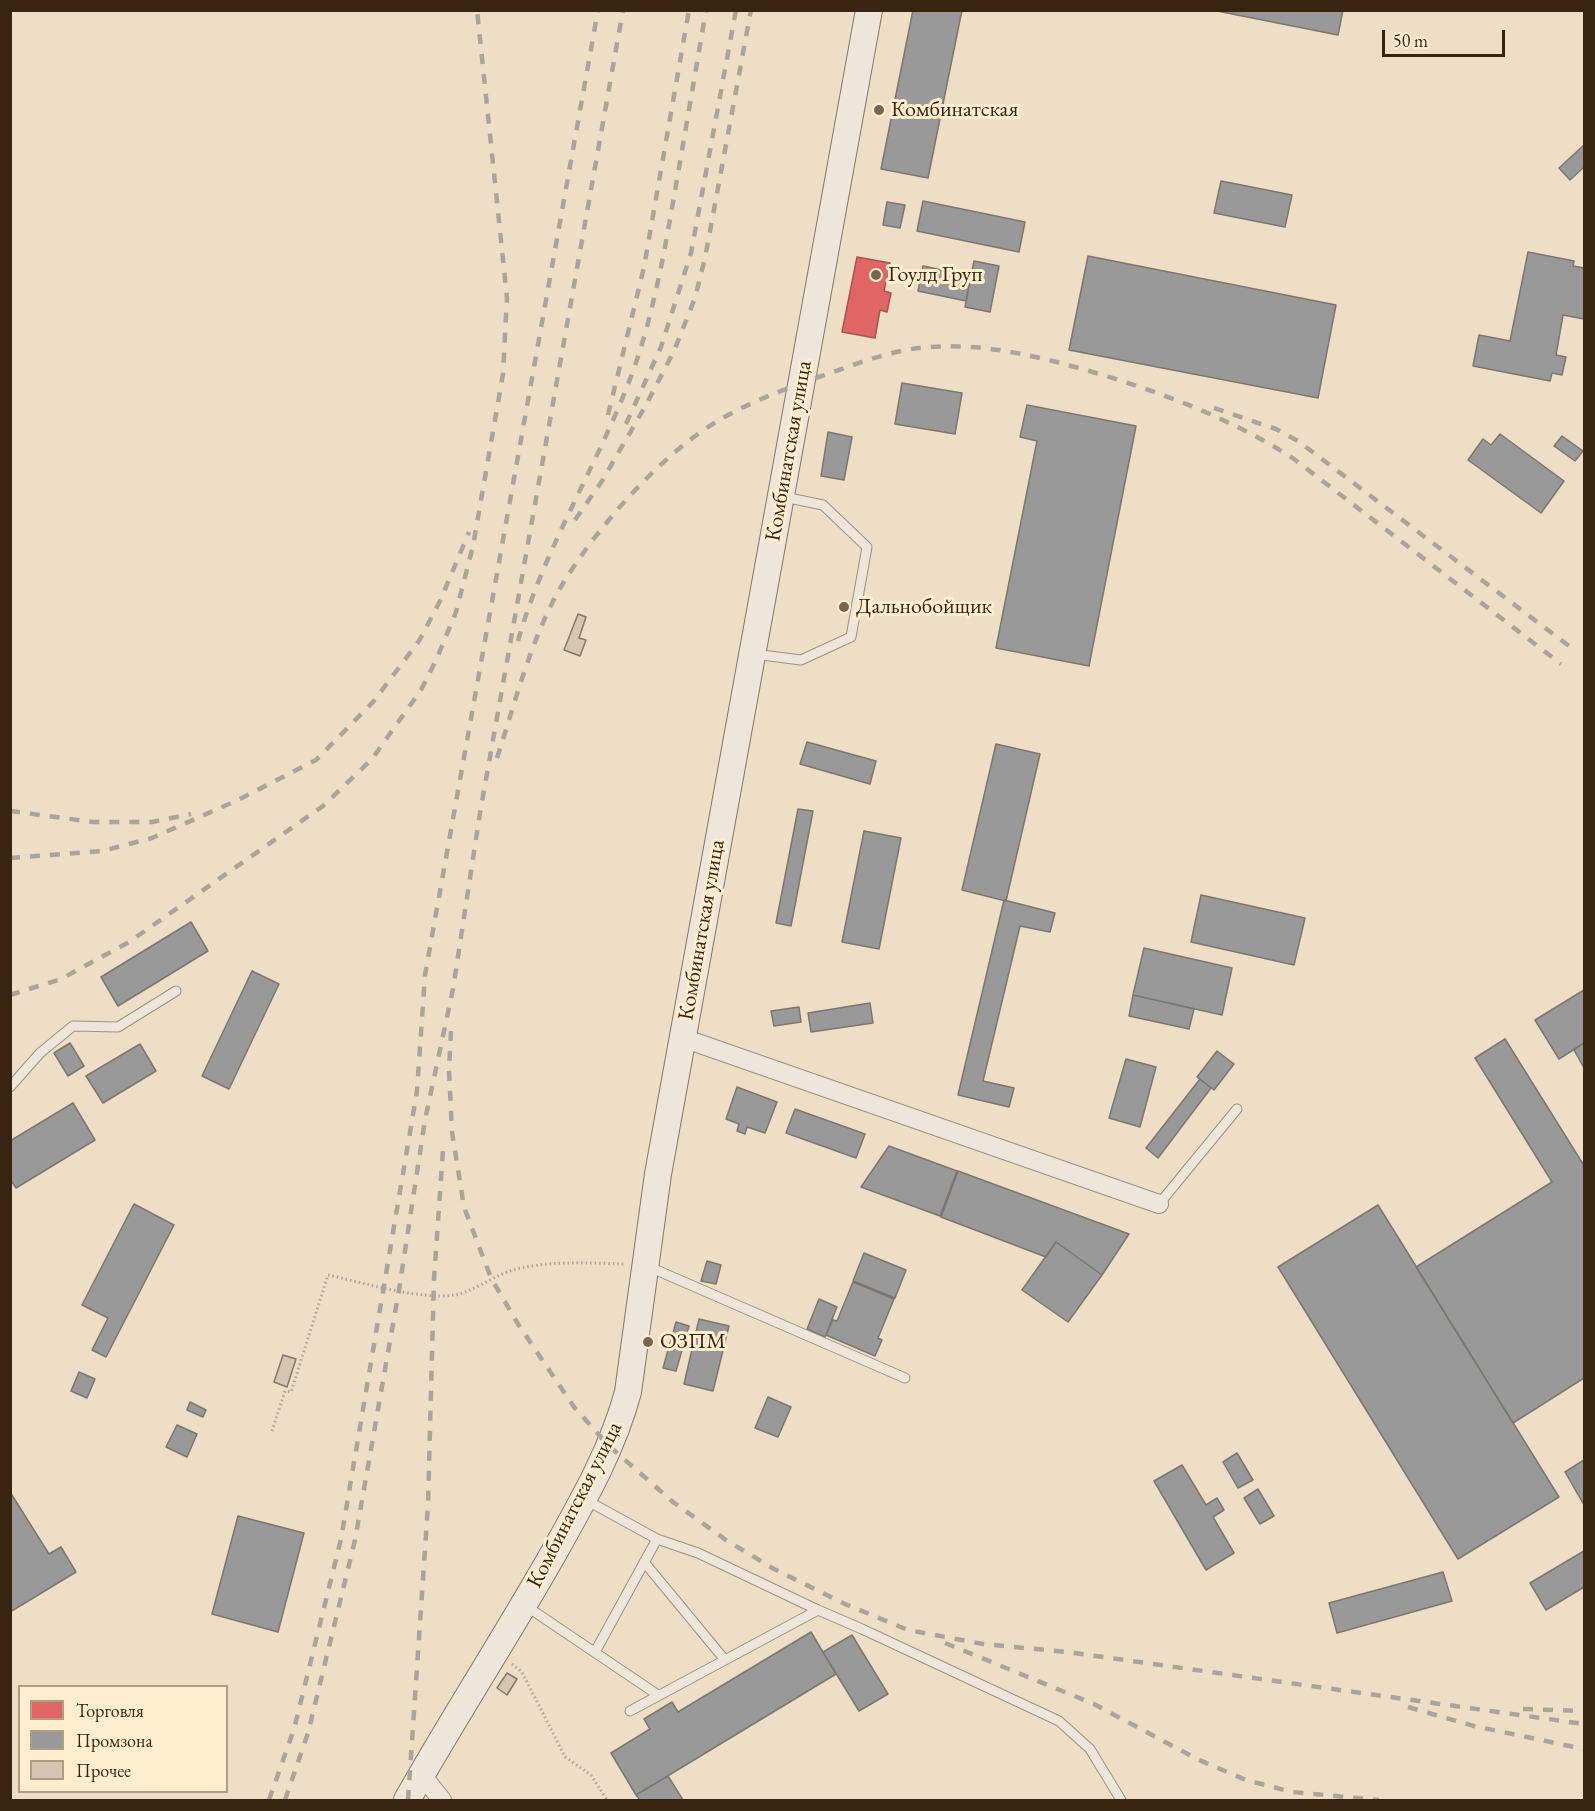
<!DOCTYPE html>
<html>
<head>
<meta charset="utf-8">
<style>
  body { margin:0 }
  #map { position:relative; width:1595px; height:1811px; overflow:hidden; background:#eddec5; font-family:"EB Garamond",serif }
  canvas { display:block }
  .frame { position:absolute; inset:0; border:12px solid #382411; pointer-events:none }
  .legend { position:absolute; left:18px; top:1685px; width:210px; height:108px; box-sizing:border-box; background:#feedce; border:2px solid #af9d82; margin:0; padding:8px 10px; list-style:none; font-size:18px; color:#382411 }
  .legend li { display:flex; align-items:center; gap:12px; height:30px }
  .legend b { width:30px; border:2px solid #af9d82 }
  .scale { position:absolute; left:1382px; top:30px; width:123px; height:27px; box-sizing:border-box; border:3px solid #382411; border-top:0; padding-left:8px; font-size:18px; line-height:21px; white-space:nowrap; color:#382411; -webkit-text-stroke:4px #feedce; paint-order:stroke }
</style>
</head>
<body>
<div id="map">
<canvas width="1595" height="1811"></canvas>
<div class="frame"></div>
<ul class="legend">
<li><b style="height:16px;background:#e06666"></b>Торговля</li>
<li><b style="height:16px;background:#999"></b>Промзона</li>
<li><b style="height:16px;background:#d7c5b3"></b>Прочее</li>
</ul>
<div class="scale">50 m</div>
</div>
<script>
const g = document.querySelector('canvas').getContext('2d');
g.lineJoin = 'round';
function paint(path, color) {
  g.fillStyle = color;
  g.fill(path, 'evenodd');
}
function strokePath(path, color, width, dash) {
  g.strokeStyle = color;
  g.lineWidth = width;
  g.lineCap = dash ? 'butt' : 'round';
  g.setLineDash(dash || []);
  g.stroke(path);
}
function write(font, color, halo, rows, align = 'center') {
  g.font = font + ' "EB Garamond",serif';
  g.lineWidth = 6;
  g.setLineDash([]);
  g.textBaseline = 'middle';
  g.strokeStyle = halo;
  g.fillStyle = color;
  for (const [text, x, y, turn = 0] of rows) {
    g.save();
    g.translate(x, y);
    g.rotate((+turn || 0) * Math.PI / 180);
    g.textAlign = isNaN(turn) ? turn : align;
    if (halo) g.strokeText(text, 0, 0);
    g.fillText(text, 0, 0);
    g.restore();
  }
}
const shops = new Path2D(`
  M 857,257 L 890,263 L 884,291 L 891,293 L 887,312 L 880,310 L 875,338 L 842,332 Z`);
const industry = new Path2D(`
  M 913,10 L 962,10 L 928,178 L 881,169 Z
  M 1212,10 L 1343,10 L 1338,35 Z
  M 1584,145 L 1584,167 L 1570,180 L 1559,168 Z
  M 1221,181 L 1292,195 L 1285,227 L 1214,213 Z
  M 923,201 L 1025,222 L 1019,252 L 917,231 Z
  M 887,202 L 905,205 L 900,228 L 883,225 Z
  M 1528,252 L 1574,261 L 1573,266 L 1584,268 L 1584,319 L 1563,315 L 1556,355 L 1566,357 L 1562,375 L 1552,373 L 1550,381 L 1473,366 L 1479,335 L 1510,341 Z
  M 1088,256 L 1336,305 L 1318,398 L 1069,350 Z
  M 974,261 L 999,266 L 990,312 L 965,307 Z
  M 923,266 L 971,276 L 966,301 L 918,291 Z
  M 902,383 L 962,393 L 955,434 L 895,424 Z
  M 1027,405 L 1136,426 L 1089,666 L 996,648 L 1037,441 L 1020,437 Z
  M 828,432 L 852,437 L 844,480 L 821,476 Z
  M 1500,434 L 1564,481 L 1541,513 L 1468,460 L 1483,439 L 1491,445 Z
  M 1562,436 L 1583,451 L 1575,461 L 1554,446 Z
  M 807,742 L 876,761 L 870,784 L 800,764 Z
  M 996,744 L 1040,754 L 1006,901 L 962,890 Z
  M 798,809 L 813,811 L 791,926 L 776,923 Z
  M 864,831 L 901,838 L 879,949 L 842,942 Z
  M 1201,895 L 1305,918 L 1294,965 L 1191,942 Z
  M 1004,900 L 1055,913 L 1050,932 L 1020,926 L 983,1081 L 1014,1088 L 1009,1107 L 958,1095 Z
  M 191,922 L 208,951 L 118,1006 L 101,977 Z
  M 1144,948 L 1232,968 L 1222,1015 L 1133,995 Z
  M 252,971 L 279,984 L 229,1089 L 202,1076 Z
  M 1584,990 L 1584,1043 L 1559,1059 L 1535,1020 Z
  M 1133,995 L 1194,1009 L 1189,1029 L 1129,1016 Z
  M 870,1003 L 873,1023 L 811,1032 L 808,1013 Z
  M 799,1007 L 801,1022 L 774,1026 L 771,1011 Z
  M 1505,1039 L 1583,1164 L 1584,1163 L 1584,1378 L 1513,1423 L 1416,1267 L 1552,1182 L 1475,1058 Z
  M 70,1043 L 84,1066 L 68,1076 L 54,1053 Z
  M 1584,1043 L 1584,1068 L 1574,1050 Z
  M 140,1044 L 156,1071 L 103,1103 L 86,1076 Z
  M 1217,1051 L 1234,1064 L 1214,1090 L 1197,1077 Z
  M 1126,1059 L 1156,1067 L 1140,1127 L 1109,1118 Z
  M 1200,1079 L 1211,1088 L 1158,1158 L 1146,1148 Z
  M 737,1087 L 777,1102 L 765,1133 L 747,1127 L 745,1134 L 737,1131 L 739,1124 L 726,1119 Z
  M 73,1103 L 95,1140 L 16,1188 L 10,1179 L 10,1141 Z
  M 795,1109 L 865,1134 L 856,1158 L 786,1133 Z
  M 889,1146 L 957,1171 L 940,1216 L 861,1187 Z
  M 958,1171 L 1129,1234 L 1102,1275 L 1056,1242 L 1046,1257 L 941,1217 Z
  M 134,1204 L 174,1225 L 106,1357 L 92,1350 L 108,1318 L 82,1305 Z
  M 1378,1205 L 1559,1497 L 1458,1559 L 1278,1267 Z
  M 1056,1242 L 1102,1275 L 1068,1322 L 1022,1290 Z
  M 864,1253 L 906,1270 L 895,1298 L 853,1281 Z
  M 707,1261 L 721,1265 L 716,1284 L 701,1281 Z
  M 853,1282 L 894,1299 L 878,1338 L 882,1340 L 875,1356 L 826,1335 L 833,1320 L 837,1321 Z
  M 819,1299 L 837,1307 L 825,1337 L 807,1329 Z
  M 699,1319 L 729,1326 L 713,1391 L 684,1384 Z
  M 676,1322 L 689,1326 L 676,1371 L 663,1368 Z
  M 79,1372 L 95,1379 L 87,1398 L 71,1391 Z
  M 768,1397 L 791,1407 L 778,1437 L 755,1428 Z
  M 190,1402 L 206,1410 L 203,1417 L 187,1410 Z
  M 177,1425 L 197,1434 L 187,1457 L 166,1447 Z
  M 1237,1453 L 1253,1480 L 1238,1488 L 1223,1462 Z
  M 1584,1460 L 1584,1505 L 1565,1472 Z
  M 1182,1465 L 1206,1505 L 1217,1498 L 1224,1510 L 1213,1517 L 1234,1553 L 1206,1570 L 1154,1481 Z
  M 1258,1489 L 1274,1516 L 1260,1524 L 1244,1498 Z
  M 10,1492 L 49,1554 L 61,1547 L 76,1572 L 10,1612 Z
  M 238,1516 L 304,1533 L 278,1632 L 212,1614 Z
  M 1584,1551 L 1584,1587 L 1546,1610 L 1530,1583 Z
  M 1443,1572 L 1452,1601 L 1337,1633 L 1329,1603 Z
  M 811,1632 L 836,1674 L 636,1795 L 611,1753 L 650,1729 L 644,1719 L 672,1702 L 678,1712 Z
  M 852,1635 L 888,1694 L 859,1711 L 823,1652 Z
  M 668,1776 L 683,1800 L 640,1800 L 636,1795 Z`);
const building = new Path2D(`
  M 578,614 L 586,617 L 579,638 L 586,640 L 580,656 L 564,650 Z
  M 283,1355 L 296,1359 L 287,1387 L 274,1382 Z
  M 507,1673 L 517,1679 L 507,1695 L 497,1688 Z`);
const path = new Path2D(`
  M 272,1431 L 285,1391 L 291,1392 L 328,1275 C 365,1283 419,1300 455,1295 C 470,1293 494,1276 510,1271 C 545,1260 589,1263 625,1264
  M 512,1664 L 522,1672 L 565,1757 L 591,1775 L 607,1800`);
const lane = new Path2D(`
  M 754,654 L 801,660 L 851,637 L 867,547 L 823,505 L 784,497
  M 10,1087 L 40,1053 L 73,1026 L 118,1027 L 176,991
  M 1159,1204 L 1237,1109
  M 647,1266 L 905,1378
  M 586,1500 L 657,1539 L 698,1553 L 818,1610 L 862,1629 L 1059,1721 L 1090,1749 L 1121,1800
  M 644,1562 L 725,1660
  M 526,1606 L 658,1695
  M 595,1652 L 657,1539
  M 630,1711 L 818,1610`);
const street = new Path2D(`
  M 683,1038 L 1159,1204
  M 421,1774 L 442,1800`);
const secondary = new Path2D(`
  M 407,1800 C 455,1715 508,1634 556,1549 C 584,1499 613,1448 628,1392 L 658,1174 L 869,10`);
const rail = new Path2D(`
  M 1214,408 L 1276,429 L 1298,441 L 1573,649
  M 608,415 L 644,267 L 689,10
  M 626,424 L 661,347 L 691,253 L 736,10
  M 575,520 L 602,481 L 646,405 L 674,351 L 695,298 L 705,258 L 751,10
  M 518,641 C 544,548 598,465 632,374 C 654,313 665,249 676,185 C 686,127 696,69 706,10
  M 497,758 C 516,700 531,638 562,585 C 597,527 662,453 721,419 C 756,399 793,386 830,373 C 862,362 895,349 930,347 C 987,343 1041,357 1096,373 C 1166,394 1232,419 1294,459 L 1561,664
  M 10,811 L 93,822 L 152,822 L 191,814
  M 10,858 L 102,851 L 152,838 L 238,800 L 316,760 L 373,702 L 419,641 L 441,599 L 469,532
  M 10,995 L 61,979 L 129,942 L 323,806 L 372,759 L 421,690 L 437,658 L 456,612 L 473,546 L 503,374 L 507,298 L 477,10
  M 451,1031 L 449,1070 L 452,1132 L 464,1207 L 491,1278 L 518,1324 L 574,1407 L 609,1446 L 673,1502 L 726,1540 L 774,1569 L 845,1604 L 908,1630 L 983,1644 L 1067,1652 L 1584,1724
  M 945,1643 L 1094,1704 L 1197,1759 L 1246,1780 L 1292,1792 L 1379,1800
  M 1408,1707 L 1474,1726 L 1584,1749
  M 1523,1709 L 1584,1711
  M 269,1800 L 294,1729 L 341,1539 L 417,1091 L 425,975 L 598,10
  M 285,1800 L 308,1733 L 355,1540 L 399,1290 L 425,1120 L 453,989 L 480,813 L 623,10
  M 408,1800 L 428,1505 L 434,1279 L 443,1150`);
const markers = [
  [879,110,6,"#776550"],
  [876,275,6,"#776550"],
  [844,607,6,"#776550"],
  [648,1342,6,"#776550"]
];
const poiNames = [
  ["Комбинатская",891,110],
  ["Гоулд Груп",888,275],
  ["Дальнобойщик",856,607],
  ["ОЗПМ",660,1342]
];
const streetNames = [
  ["Комбинатская улица",789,451,-80],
  ["Комбинатская улица",702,930,-80],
  ["Комбинатская улица",575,1505,-63]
];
paint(shops, '#e06666');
strokePath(shops, '#ae524c', 1.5);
paint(industry, '#999');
strokePath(industry, '#7c7670', 1.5);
paint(building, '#d7c5b3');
strokePath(building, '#827869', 1.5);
strokePath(lane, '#9c9281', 11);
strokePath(street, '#9c9281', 20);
strokePath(secondary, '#827869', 28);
strokePath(path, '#aca499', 3, [1.5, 3]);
strokePath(lane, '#eee6da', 9);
strokePath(street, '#eee6da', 18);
strokePath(secondary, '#eee6da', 26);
strokePath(rail, '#aca499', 4.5, [10, 10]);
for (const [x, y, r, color] of markers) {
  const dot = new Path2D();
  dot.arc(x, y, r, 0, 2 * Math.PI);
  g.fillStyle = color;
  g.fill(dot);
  strokePath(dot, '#feedce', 2);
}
write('22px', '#382411', '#feedce', poiNames, 'left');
write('22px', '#382411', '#feedce', streetNames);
</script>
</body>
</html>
